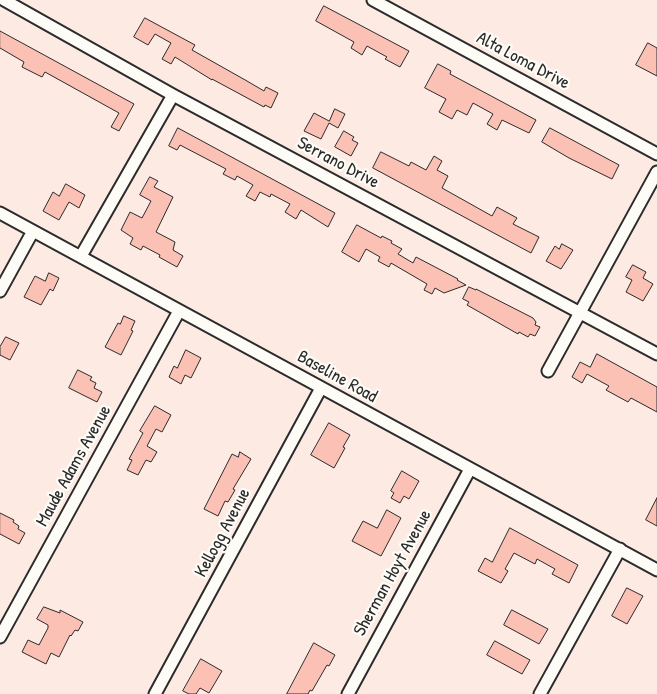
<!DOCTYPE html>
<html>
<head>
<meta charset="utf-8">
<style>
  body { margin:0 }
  canvas { display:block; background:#fdeae3 }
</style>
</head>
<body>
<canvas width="657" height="694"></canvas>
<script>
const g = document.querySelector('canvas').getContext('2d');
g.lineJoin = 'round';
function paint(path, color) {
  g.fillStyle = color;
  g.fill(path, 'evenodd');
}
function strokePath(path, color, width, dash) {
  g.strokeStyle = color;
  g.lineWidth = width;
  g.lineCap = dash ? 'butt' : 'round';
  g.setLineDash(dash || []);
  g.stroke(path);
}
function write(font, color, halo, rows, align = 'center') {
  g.font = font + ' "Patrick Hand",sans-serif';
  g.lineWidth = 4.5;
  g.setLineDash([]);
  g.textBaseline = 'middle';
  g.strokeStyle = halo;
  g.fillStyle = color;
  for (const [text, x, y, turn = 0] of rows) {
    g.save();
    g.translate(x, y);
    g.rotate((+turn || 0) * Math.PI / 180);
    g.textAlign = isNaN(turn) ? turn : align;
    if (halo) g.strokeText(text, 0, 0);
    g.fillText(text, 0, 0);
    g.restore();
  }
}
const building = new Path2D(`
  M 324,6 L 409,51 L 400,67 L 385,59 L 387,57 L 367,46 L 362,55 L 351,48 L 354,42 L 316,21 Z
  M 145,18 L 195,45 L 192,50 L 247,81 L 264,91 L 266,87 L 278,93 L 271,108 L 265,105 L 264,107 L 212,79 L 212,80 L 175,57 L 171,64 L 162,59 L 171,43 L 155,34 L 148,45 L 134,37 Z
  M 0,31 L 134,104 L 119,131 L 111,127 L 119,113 L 45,72 L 42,77 L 22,67 L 24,62 L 0,48 Z
  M 648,43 L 657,48 L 657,76 L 636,65 Z
  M 438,64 L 451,71 L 450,74 L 536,120 L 529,133 L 502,120 L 497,130 L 487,124 L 493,114 L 473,103 L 467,115 L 457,110 L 452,119 L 439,112 L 446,99 L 425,88 Z
  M 335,109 L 345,114 L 338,128 L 329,123 L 321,139 L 304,131 L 314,113 L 329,121 Z
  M 178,128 L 335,213 L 328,227 L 301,210 L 296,219 L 285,212 L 290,204 L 271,194 L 270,197 L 260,192 L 255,201 L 246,196 L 253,185 L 237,176 L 235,180 L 223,174 L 226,169 L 180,145 L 177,150 L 169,146 Z
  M 550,128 L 619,165 L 612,179 L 569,158 L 542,142 Z
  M 344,131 L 354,137 L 352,140 L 358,143 L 351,156 L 335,147 Z
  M 381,152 L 409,166 L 411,162 L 426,170 L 434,156 L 442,161 L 437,170 L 448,176 L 442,188 L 492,216 L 497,207 L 517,218 L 513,224 L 539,237 L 531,253 L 373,168 Z
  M 150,177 L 158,181 L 154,187 L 173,197 L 156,232 L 175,242 L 173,250 L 183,256 L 177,267 L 159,257 L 160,255 L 143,246 L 141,250 L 130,244 L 133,238 L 121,230 L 130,212 L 142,218 L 151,201 L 140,195 Z
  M 66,184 L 85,195 L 79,208 L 69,202 L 59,220 L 43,211 L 53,192 L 59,196 Z
  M 357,225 L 381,238 L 382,236 L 392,241 L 391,243 L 402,249 L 398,254 L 413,263 L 416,257 L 458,279 L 457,280 L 466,285 L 444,293 L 435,288 L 432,294 L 424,290 L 427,284 L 391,263 L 389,267 L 378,261 L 380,257 L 366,249 L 359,262 L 342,252 Z
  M 562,244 L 573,250 L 561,269 L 546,261 L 555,246 L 559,249 Z
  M 633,265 L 646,272 L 643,278 L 653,284 L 643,301 L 626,292 L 632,280 L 626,277 Z
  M 49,273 L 59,278 L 53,291 L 50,289 L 41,305 L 24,297 L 35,276 L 45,281 Z
  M 469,287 L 476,290 L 476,289 L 533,318 L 536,322 L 535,325 L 540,327 L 535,336 L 530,334 L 528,337 L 519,332 L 518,334 L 467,305 L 469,302 L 463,299 Z
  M 124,316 L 135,321 L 131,330 L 133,331 L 121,355 L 105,347 L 118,323 L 120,324 Z
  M 6,337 L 19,343 L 10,360 L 0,355 L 0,347 Z
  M 186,350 L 201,358 L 191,378 L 185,375 L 181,384 L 169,377 L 174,366 L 177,368 Z
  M 597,354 L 657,387 L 657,412 L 631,398 L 628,402 L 606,390 L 609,386 L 587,374 L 582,383 L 572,377 L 580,362 L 590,367 Z
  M 78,370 L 92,377 L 90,380 L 96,383 L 94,388 L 102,392 L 97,402 L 69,388 Z
  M 155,406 L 171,415 L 162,432 L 156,429 L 147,446 L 157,452 L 151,462 L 146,460 L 138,475 L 127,470 L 132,460 L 129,459 L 143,433 L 140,431 Z
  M 329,423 L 350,435 L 343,447 L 345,448 L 334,468 L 311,455 Z
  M 240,452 L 251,459 L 233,489 L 235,490 L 228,502 L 225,501 L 218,516 L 204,509 L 232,454 L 238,457 Z
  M 402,471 L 419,481 L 409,499 L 404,496 L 400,503 L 391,498 L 394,493 L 391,491 Z
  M 657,498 L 657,526 L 646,520 Z
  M 387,510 L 401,518 L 381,556 L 352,541 L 363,521 L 377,528 Z
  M 0,513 L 14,520 L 13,522 L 19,526 L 18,529 L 25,533 L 19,544 L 0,534 Z
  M 510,528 L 578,565 L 569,583 L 552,574 L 555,569 L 537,559 L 535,564 L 514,553 L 505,569 L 508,571 L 501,583 L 478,571 L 485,558 L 492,562 Z
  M 627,588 L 643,596 L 627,624 L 612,616 Z
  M 44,607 L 60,613 L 60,610 L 83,622 L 78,631 L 75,630 L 71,636 L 70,635 L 59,657 L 51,653 L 46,664 L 22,652 L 28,640 L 39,645 L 48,628 L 48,625 L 37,619 Z
  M 512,610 L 548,629 L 539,644 L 504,625 Z
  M 495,641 L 530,660 L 522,674 L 487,655 Z
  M 314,643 L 335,655 L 329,666 L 327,665 L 312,691 L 310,690 L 308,694 L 287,694 Z
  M 201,659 L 222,671 L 209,693 L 200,688 L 196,694 L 189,694 L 183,691 Z`);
const street = new Path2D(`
  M 4,0 L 173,95 L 657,354
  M 373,0 L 657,154
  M 0,213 L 657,570
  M 81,256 L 173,95
  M 0,291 L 33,231
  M 548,371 L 657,172
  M 0,637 L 179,311
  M 155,694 L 321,388
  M 348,694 L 470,469
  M 540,694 L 620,549`);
const streetNames = [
  ["Alta Loma Drive",523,61,28],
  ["Serrano Drive",338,163,28],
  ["Baseline Road",337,377,29],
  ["Maude Adams Avenue",74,466,-61],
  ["Kellogg Avenue",223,533,-62],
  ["Sherman Hoyt Avenue",393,573,-61]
];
paint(building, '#fcc1b5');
strokePath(building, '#2b2b2b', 1);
strokePath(street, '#2b2b2b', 15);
strokePath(street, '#fdfcf7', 11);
write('18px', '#2b2b2b', '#fdfcf7', streetNames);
</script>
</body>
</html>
